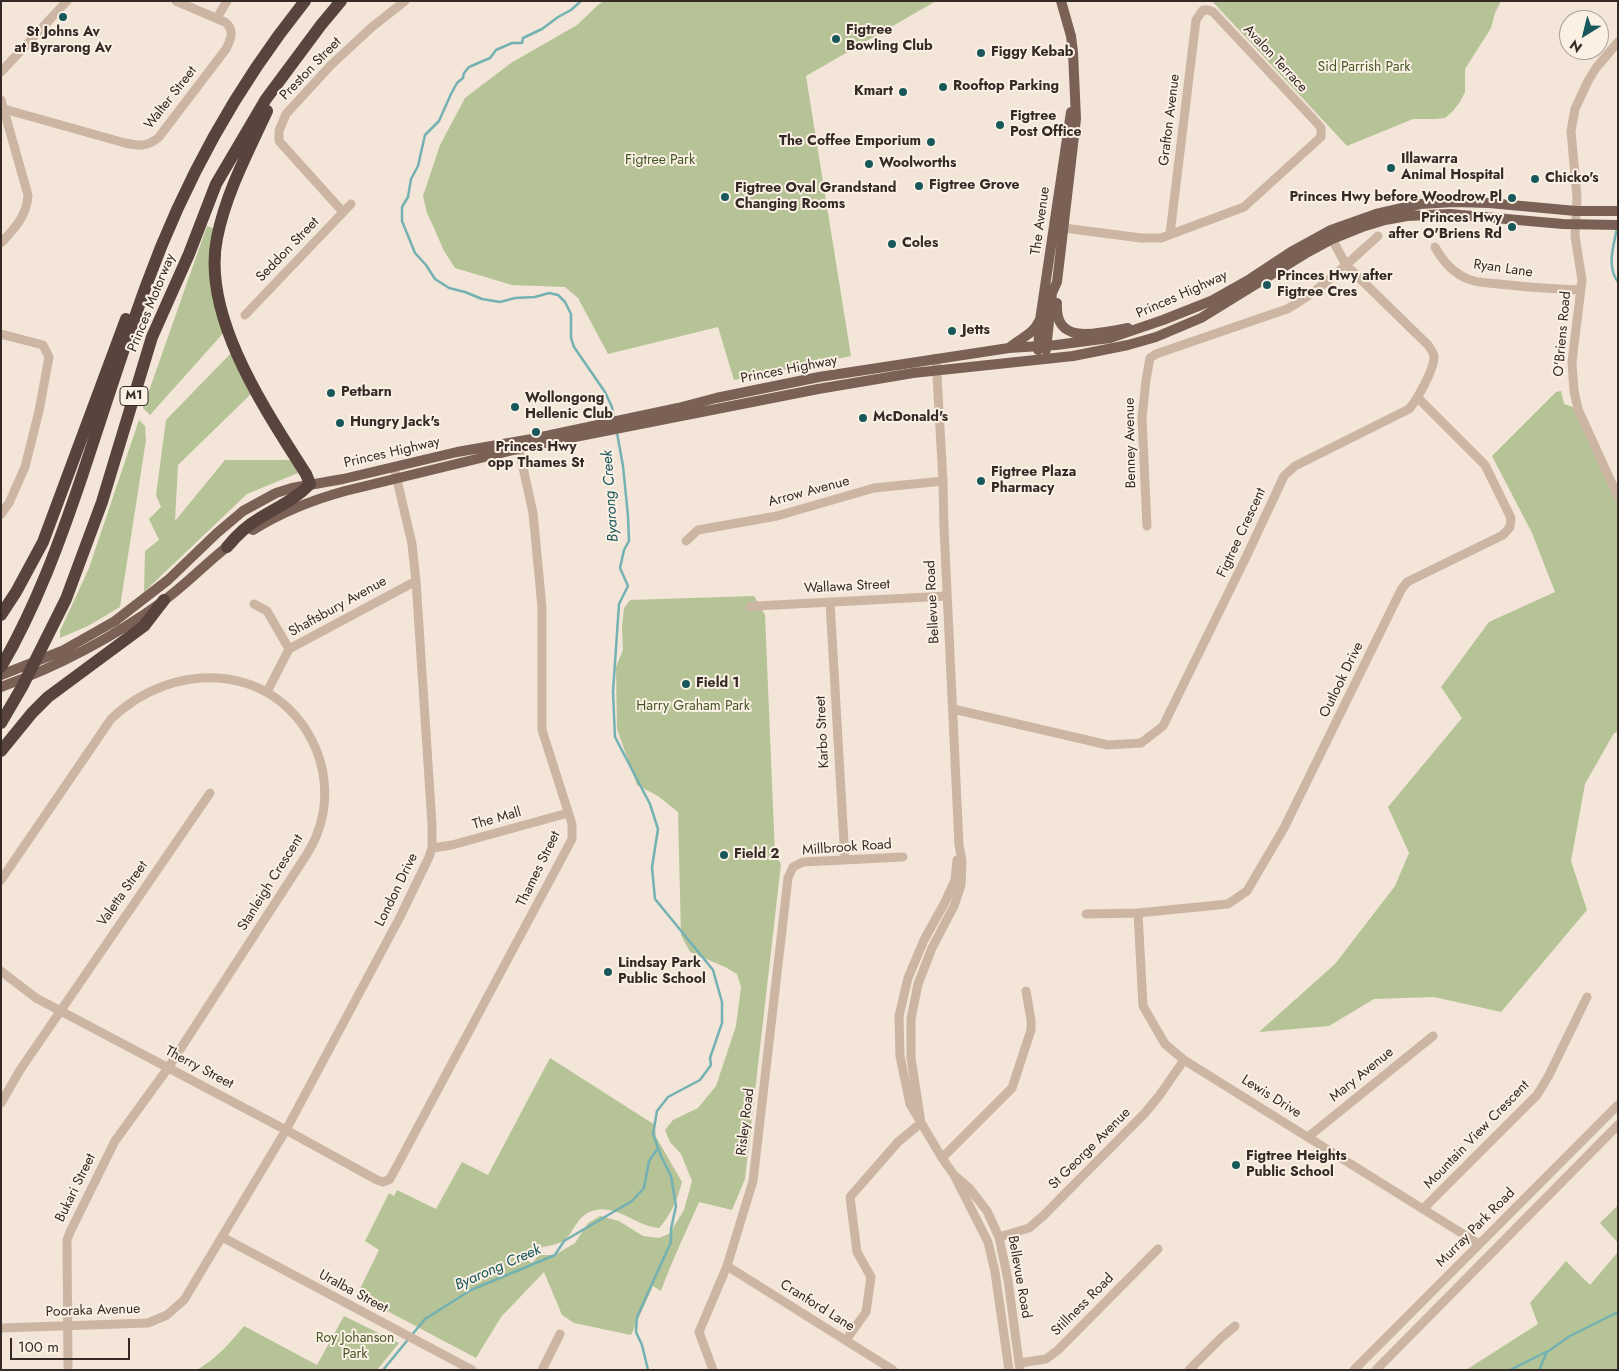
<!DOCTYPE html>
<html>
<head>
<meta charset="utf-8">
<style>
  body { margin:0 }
  #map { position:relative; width:1619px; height:1371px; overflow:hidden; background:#f3e5d8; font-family:Jost,sans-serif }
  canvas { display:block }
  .frame { position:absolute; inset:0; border:2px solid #362a26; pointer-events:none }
  .north { position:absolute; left:1559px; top:10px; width:50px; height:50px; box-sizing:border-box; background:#fbf0e4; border:1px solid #aca198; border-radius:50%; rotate:216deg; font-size:14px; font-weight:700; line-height:20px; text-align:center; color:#362a26 }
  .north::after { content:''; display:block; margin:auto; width:18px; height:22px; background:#18585b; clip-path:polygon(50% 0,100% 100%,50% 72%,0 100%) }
  .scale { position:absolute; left:10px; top:1338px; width:120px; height:22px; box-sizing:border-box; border:2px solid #362a26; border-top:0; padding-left:6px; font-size:15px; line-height:18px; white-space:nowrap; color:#362a26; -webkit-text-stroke:4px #fbf0e4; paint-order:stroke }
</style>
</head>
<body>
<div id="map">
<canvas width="1619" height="1371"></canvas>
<div class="frame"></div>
<div class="north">N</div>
<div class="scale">100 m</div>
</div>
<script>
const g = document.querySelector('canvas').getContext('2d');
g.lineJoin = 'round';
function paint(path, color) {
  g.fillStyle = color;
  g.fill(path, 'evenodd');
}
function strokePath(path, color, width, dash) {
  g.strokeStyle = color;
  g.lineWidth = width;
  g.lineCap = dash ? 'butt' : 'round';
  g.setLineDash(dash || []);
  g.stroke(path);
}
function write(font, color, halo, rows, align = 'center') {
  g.font = font + ' Jost,sans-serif';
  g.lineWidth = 4;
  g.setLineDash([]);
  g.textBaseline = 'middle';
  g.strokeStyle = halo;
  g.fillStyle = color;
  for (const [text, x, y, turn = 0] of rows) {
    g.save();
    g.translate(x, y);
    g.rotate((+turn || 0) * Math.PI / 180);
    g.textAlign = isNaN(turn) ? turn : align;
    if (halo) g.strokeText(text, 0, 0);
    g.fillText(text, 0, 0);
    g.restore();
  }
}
const green = new Path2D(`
  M 604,1 L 936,1 L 806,76 L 851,356 L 734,380 L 718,327 L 608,354 L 578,298 L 565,287 L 512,285 L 455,268 L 444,251 L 434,228 L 427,213 L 423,196 L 440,145 L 465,98 L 511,63 L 577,25 L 598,5 Z
  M 1212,1 L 1501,1 L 1495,13 L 1491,28 L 1465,69 L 1465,92 L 1460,102 L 1453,111 L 1445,118 L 1436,119 L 1413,119 L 1347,146 Z
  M 207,226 L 215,229 L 226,330 L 150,415 L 143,408 Z
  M 233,351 L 254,391 L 178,465 L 175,521 L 225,460 L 291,460 L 298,473 L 247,494 L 144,592 L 145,551 L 159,540 L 149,519 L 161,507 L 156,495 L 166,420 Z
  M 1561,391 L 1564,404 L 1578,409 L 1618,497 L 1618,732 L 1614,733 L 1585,784 L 1571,861 L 1587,910 L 1501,1012 L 1434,997 L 1374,999 L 1329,1026 L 1259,1032 L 1335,964 L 1395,886 L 1409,853 L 1388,807 L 1462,718 L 1441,687 L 1489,622 L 1555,592 L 1532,533 L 1492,456 L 1556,392 Z
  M 139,420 L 145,426 L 146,440 L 120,607 L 88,626 L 60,638 L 60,631 L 89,568 Z
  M 754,596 L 765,615 L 775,855 L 781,864 L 745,1179 L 732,1210 L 699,1202 C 686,1232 672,1260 661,1291 L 653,1286 L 631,1335 L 574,1323 L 562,1315 L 544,1272 L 501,1317 L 476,1358 L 357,1295 L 379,1250 L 365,1241 L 389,1193 L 394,1196 L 397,1190 L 436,1209 L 462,1162 L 488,1175 L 550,1058 L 655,1125 L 656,1137 L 682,1182 C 678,1198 671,1215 659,1228 C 636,1227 617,1203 592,1211 C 575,1217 574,1234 563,1241 C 546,1250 539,1242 525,1259 L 532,1263 L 539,1255 L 555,1255 L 575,1243 L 588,1223 L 600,1216 L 619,1221 L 643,1236 L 659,1238 L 669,1234 L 684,1210 L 692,1181 L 681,1154 L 670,1142 L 665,1130 L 673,1120 L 698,1108 L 716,1086 L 736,1026 L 741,987 L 737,974 L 725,967 L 690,952 L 681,935 L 678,812 L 658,796 L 637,785 L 617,729 L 616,667 L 623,650 L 622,627 L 624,608 L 630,600 Z
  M 1618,1205 L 1618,1243 L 1600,1223 Z
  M 1618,1252 L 1618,1370 L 1466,1370 L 1538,1324 L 1530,1303 L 1566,1261 L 1590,1285 Z
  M 344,1316 L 399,1343 L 377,1370 L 197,1370 C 217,1358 230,1343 244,1326 L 317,1365 Z`);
const stream = new Path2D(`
  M 581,1 L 571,10 L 558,17 L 542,29 L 523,38 L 522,43 L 512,43 L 496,50 L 490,58 L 469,67 L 464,73 L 463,78 L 457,83 L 451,94 L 439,121 L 425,135 L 418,166 L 411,179 L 408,197 L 402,207 L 402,221 L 415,253 L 426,265 L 435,279 L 449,288 L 465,292 L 482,299 L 500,302 L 515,298 L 535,297 L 549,293 L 558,295 L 565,302 L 571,314 L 571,338 L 574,347 L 605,392 L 612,407 L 614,420
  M 1617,228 C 1614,245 1606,266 1618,282
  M 617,433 L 623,466 L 628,516 L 629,541 L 624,550 L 620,568 L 628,586 L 619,604 L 613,692 L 615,737 L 650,804 L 658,829 L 652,867 L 655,899 L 713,970 L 722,1002 L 722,1023 L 710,1058 L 711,1065 L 700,1080 L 668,1097 L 657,1111 L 653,1134 L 661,1156 L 671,1176 L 676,1206 L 671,1229 L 671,1242 L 637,1317 L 636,1332 L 642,1345 L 648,1370
  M 383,1370 L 425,1319 L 471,1290 L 555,1255 L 564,1241 L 632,1201 L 644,1188 L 649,1161 L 658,1148
  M 1510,1370 L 1546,1352
  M 1539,1370 L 1547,1352 L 1570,1336 L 1618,1312`);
const minor = new Path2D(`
  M 217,18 L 227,1
  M 1618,42 L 1596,68 L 1588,81 L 1575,109 L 1571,131 L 1577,197 L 1575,236 L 1582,280 L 1572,362 L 1574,391 L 1578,409 L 1618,497
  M 1,72 L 67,1
  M 1,100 L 28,195 C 27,216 14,229 1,243
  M 4,109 L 125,143 C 139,146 148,147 159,137 L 226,49 C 231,39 235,30 225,22 L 176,1
  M 343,212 L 279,141 L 279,131 L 286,114 L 331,65 L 372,27 L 405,1
  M 1064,228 L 1141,238 L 1161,238 L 1244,207 L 1321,137 L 1321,128 L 1317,123 L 1213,12 L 1208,10 L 1203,10 L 1196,20 L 1170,234
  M 1435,247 C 1442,260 1453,273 1468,279 C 1477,283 1489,283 1499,284 C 1526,287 1554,289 1581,290
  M 245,315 L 351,204
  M 1,334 L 43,345 L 49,357 L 39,411 L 25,467 L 9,503 L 1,514
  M 1147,526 L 1142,418 L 1146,380 L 1150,358 L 1156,354 L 1287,309 C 1321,290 1349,262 1378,236
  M 686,541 L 698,530 L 777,516 L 874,488 L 943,481
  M 830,602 L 845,860
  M 254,604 L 267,611 L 289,649
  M 750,607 L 756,606 L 947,596
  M 267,692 L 289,649 L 416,581
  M 953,709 L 1108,745 L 1141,743 L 1163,726 L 1248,553 L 1284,476 L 1295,466 L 1409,409 C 1417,400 1435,368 1434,356 C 1433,352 1430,348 1428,345 L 1346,265 L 1332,239
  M 432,848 L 452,845 L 568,813
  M 957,860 L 955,880 L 944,904 L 924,940 L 908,978 L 899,1016 L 900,1056 L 910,1104 L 942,1158 L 954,1175 L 970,1189 L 987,1211 L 999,1237 L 1008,1280 L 1020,1370
  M 1,880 L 111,719 C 174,658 279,662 316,749 C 327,776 328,807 317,834 C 315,841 310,848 307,854 L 168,1068 L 115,1141 L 70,1232 L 67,1240 L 68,1370
  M 1138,913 L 1143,1006 L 1165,1044 L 1184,1060 L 1479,1244
  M 1086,914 L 1138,913 L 1228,904 L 1247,891 L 1284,828 L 1401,590 L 1407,582 L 1503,535 L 1510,527 L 1511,518 L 1485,465 L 1418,398
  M 1,971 L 36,998 L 286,1130 L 377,1180 L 383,1182 L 390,1179 L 572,839 L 572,824 L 542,730 L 542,607 L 533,513 L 519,449
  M 1,1103 L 20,1070 L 210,793
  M 921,1123 L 911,1058 L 911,1019 L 918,984 L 932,948 L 954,906 L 961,885 L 962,861 L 959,845 L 944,528 L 943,481 L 936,358
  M 1308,1137 L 1433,1036
  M 942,1158 L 1012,1088 L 1031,1030 L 1031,1020 L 1026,991
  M 955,1177 L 988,1242 L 995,1272 L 1009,1370
  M 1423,1209 L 1537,1095 L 1548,1077 L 1587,997
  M 222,1237 L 472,1370
  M 999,1237 L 1029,1228 L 1043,1216 L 1144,1114 L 1159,1096 L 1184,1060
  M 727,1266 L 893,1370
  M 1,1328 L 148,1323 L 167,1315 L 184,1300 L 286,1130 L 400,917 L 429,857 L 432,848 L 432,824 L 416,581 L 412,544 L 394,467
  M 846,1340 L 866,1312 L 871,1277 L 857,1252 L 850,1197 L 898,1142 L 921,1123
  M 1019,1363 L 1046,1359 L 1058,1350 L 1158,1249
  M 542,1370 L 560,1334
  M 713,1370 L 699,1332 L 727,1266 L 753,1181 L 788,878 L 793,867 L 803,862 L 903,857
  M 1189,1370 L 1221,1338 L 1235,1326
  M 1354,1370 L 1618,1105
  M 1376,1370 L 1618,1125`);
const major = new Path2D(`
  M 1057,303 C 1054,347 1100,333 1128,328
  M 1009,348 C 1019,339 1034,334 1039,321
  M 1038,350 L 1040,320 L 1071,112
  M 1046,350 L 1052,293 L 1057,282 L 1061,248 L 1076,119 L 1073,52 L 1071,36 L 1061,1
  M 253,530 C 282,512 312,500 345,491 L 534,445 L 818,389 L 913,373 L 1073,356 L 1128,345 L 1156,337 L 1201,318 L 1308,252 L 1332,239 L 1362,227 L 1385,220 L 1407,216 L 1450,214 L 1563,224 L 1618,225
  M 1,675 L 62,651 L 115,621 L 168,580 L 217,533 L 243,511 L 276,493 L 292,488 L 343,479 L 457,452 L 532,439 L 678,408 L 716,398 L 819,377 L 1009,348 L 1056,345 L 1110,338 L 1163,320 L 1211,301 L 1250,279 L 1291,252 L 1331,230 L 1376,214 L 1420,204 L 1454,202 L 1489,203 L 1576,211 L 1618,211
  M 1,687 C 59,666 112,638 162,602 C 187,584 208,561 232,543`);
const highway = new Path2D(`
  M 227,547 C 236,536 248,525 260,518 C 278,507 296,499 310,484 L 306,474 C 266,411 201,316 217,238 C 226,193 248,152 267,111
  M 1,615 L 16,592 L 43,542 L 126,319
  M 1,667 C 36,607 60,541 82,476 C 103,413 123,349 146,286 C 183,184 236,87 305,1
  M 1,723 L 22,687 L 66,599 L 102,502 L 152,337 L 189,254 L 216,184 L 266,99 L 321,25 L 341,1
  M 1,751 L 32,713 L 48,697 L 144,626 L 164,600`);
const markers = [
  [63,17,5,"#18585b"],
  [836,39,5,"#18585b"],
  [981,53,5,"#18585b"],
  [943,87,5,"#18585b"],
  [903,92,5,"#18585b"],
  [1000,125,5,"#18585b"],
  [931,142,5,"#18585b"],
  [869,164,5,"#18585b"],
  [1391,168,5,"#18585b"],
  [1535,179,5,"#18585b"],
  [919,186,5,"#18585b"],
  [725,197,5,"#18585b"],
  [1512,198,5,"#18585b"],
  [1512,227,5,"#18585b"],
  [892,244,5,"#18585b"],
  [1267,285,5,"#18585b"],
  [952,331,5,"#18585b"],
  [331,393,5,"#18585b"],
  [515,407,5,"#18585b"],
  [863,418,5,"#18585b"],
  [340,423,5,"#18585b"],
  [536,432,5,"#18585b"],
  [981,481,5,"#18585b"],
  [686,684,5,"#18585b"],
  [724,855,5,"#18585b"],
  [608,972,5,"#18585b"],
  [1236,1165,5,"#18585b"]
];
const shields = [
  [134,396,28]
];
const shieldNames = [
  ["M1",134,396]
];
const poiNames = [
  ["Figtree",846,31],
  ["Bowling Club",846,47],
  ["St Johns Av",63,33,"center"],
  ["at Byrarong Av",63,49,"center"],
  ["Figgy Kebab",991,53],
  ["Rooftop Parking",953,87],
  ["Kmart",893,92,"right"],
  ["Figtree",1010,117],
  ["Post Office",1010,133],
  ["The Coffee Emporium",921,142,"right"],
  ["Illawarra",1401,160],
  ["Animal Hospital",1401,176],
  ["Woolworths",879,164],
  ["Chicko's",1545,179],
  ["Figtree Grove",929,186],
  ["Figtree Oval Grandstand",735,189],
  ["Changing Rooms",735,205],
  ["Princes Hwy before Woodrow Pl",1502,198,"right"],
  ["Princes Hwy",1502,219,"right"],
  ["after O'Briens Rd",1502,235,"right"],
  ["Coles",902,244],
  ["Princes Hwy after",1277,277],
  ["Figtree Cres",1277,293],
  ["Jetts",962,331],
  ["Petbarn",341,393],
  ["Wollongong",525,399],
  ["Hellenic Club",525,415],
  ["McDonald's",873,418],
  ["Hungry Jack's",350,423],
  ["Princes Hwy",536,448,"center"],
  ["opp Thames St",536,464,"center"],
  ["Figtree Plaza",991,473],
  ["Pharmacy",991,489],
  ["Field 1",696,684],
  ["Field 2",734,855],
  ["Lindsay Park",618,964],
  ["Public School",618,980],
  ["Figtree Heights",1246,1157],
  ["Public School",1246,1173]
];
const streetNames = [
  ["Avalon Terrace",1275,59,47],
  ["Preston Street",311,69,-46],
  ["Walter Street",171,98,-52],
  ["Grafton Avenue",1170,120,-83],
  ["The Avenue",1041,221,-82],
  ["Seddon Street",288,250,-46],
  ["Ryan Lane",1503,269,8],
  ["Princes Highway",1182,295,-24],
  ["Princes Motorway",152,303,-68],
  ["O'Briens Road",1563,334,-85],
  ["Princes Highway",789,370,-11],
  ["Benney Avenue",1131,443,-91],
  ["Princes Highway",392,453,-13],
  ["Arrow Avenue",809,492,-15],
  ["Figtree Crescent",1242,533,-65],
  ["Wallawa Street",847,587,-3],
  ["Bellevue Road",933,602,-93],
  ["Shaftsbury Avenue",338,607,-29],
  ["Outlook Drive",1342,680,-64],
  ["Karbo Street",823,732,-93],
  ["The Mall",497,819,-16],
  ["Millbrook Road",847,848,-4],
  ["Thames Street",539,869,-64],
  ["Stanleigh Crescent",271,883,-58],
  ["London Drive",397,890,-64],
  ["Valetta Street",123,894,-55],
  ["Therry Street",199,1068,28],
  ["Mary Avenue",1362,1075,-39],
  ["Lewis Drive",1271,1097,32],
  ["Risley Road",746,1122,-83],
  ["Mountain View Crescent",1477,1135,-46],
  ["St George Avenue",1090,1149,-45],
  ["Bukari Street",76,1188,-64],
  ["Murray Park Road",1476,1228,-45],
  ["Bellevue Road",1019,1277,80],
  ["Uralba Street",353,1292,28],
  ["Stillness Road",1083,1305,-45],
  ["Cranford Lane",817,1306,32],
  ["Pooraka Avenue",93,1311,-2]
];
const parkNames = [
  ["Sid Parrish Park",1364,68],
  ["Figtree Park",660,161],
  ["Harry Graham Park",693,707],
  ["Roy Johanson",355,1339],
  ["Park",355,1355]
];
const waterNames = [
  ["Byarong Creek",611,496,-94],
  ["Byarong Creek",498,1268,-24]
];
paint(green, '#b5c397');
strokePath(stream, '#74b1b2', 2.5);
strokePath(minor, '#ccb5a3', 9);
strokePath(major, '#7a6055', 10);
strokePath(highway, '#58443c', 12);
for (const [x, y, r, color] of markers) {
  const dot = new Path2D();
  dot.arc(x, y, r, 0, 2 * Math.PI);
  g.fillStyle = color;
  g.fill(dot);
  strokePath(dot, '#fbf0e4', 2);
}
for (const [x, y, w] of shields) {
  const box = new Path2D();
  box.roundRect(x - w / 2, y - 9.5, w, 19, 4);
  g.fillStyle = '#fbf0e4';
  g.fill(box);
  strokePath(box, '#362a26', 1);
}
write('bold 12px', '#362a26', null, shieldNames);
write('bold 14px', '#362a26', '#fbf0e4', poiNames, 'left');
write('14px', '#362a26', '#fbf0e4', streetNames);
write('14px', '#465727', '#fbf0e4', parkNames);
write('italic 15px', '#18585b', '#fbf0e4', waterNames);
</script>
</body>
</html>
